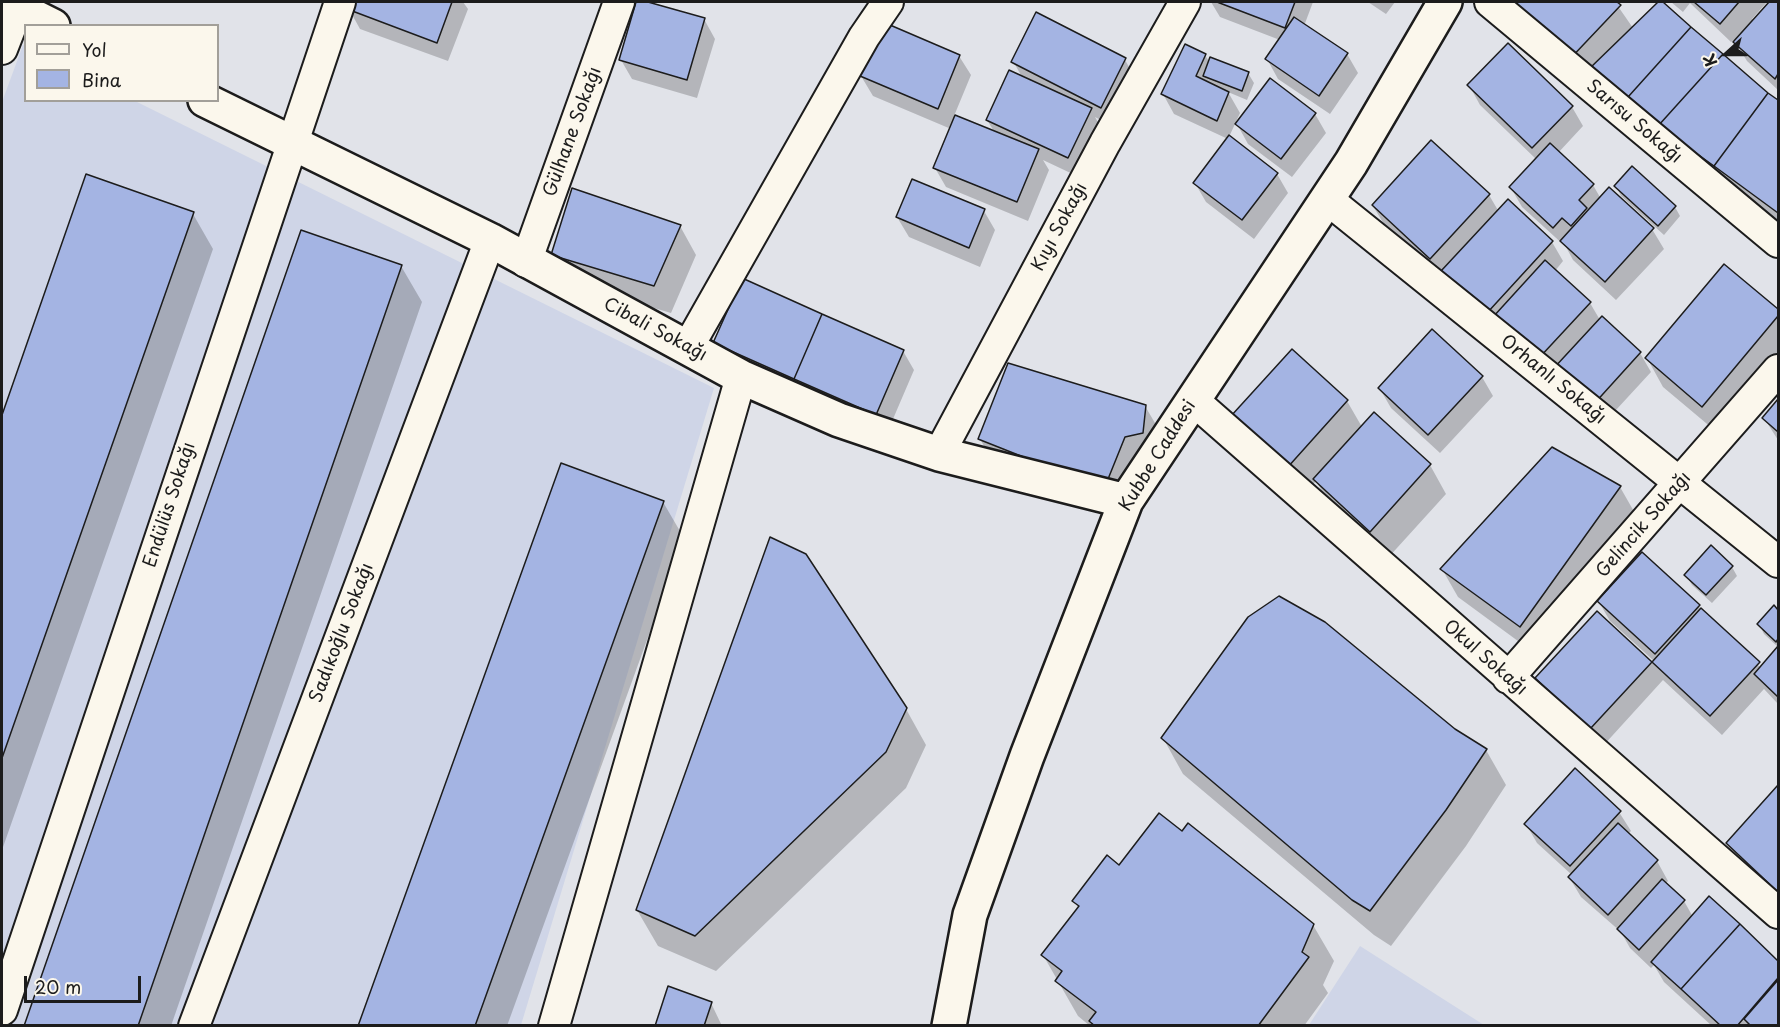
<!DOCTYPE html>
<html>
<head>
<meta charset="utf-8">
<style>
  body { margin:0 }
  #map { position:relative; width:1780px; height:1027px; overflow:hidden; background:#e1e3e9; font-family:"Playpen Sans",sans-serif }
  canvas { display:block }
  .frame { position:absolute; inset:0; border:3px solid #1c1c1c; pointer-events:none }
  .legend { position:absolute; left:24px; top:24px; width:195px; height:78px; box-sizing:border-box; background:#fbf7ec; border:2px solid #a29f99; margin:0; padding:8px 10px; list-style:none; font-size:18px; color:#1c1c1c }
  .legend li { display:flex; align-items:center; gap:12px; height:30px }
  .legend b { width:30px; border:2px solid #a29f99 }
  .north { position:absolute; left:1696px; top:24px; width:60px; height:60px; -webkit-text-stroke:4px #fbf7ec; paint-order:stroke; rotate:249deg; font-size:16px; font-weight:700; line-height:24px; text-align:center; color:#1c1c1c }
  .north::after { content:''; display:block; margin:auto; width:21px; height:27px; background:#1c1c1c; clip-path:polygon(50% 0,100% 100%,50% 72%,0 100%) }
  .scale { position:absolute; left:24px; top:976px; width:117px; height:27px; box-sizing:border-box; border:3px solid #1c1c1c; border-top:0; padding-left:8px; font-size:18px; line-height:21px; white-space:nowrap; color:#1c1c1c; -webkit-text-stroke:4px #fbf7ec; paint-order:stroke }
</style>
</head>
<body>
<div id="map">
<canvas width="1780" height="1027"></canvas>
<div class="frame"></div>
<ul class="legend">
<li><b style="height:8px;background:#fbf7ec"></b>Yol</li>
<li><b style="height:16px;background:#a4b4e3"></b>Bina</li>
</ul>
<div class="north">K</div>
<div class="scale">20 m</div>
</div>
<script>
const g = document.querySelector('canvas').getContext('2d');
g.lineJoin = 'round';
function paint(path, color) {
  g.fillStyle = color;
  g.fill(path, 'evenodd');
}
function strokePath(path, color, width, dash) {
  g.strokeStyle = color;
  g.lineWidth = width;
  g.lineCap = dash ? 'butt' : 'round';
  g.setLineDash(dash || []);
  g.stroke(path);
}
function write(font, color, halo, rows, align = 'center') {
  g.font = font + ' "Playpen Sans",sans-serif';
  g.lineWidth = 6;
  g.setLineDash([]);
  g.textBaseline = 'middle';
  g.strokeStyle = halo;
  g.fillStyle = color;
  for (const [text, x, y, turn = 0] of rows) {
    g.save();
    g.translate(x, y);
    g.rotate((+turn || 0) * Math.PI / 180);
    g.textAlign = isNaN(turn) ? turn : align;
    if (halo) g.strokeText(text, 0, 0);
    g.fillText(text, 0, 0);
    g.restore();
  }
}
const built = new Path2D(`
  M 23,45 L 25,46 L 26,100 L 135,101 L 714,388 L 521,1025 L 2,1025 L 2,102 Z
  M 1360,946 L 1484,1025 L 1309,1025 Z`);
const shadow = new Path2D(`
  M 352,2 L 463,2 L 468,9 L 448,61 L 360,29 L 349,9 Z
  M 637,2 L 704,19 L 715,39 L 697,98 L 632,79 L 621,60 Z
  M 1211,2 L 1313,2 L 1304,26 L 1347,54 L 1358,73 L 1330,114 L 1278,79 L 1267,59 L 1280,40 L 1220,17 Z
  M 1368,2 L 1395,2 L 1386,14 Z
  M 1503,2 L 1615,2 L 1633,28 L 1660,2 L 1778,102 L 1778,228 Z
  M 1671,2 L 1767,2 L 1752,19 L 1754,21 L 1771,2 L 1778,2 L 1778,90 L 1747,61 L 1734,40 L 1731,42 L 1690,3 L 1683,12 Z
  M 1205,55 L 1210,63 L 1248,73 L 1254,83 L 1247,100 L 1228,92 L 1240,113 L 1229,137 L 1277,174 L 1288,193 L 1254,239 L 1206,202 L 1195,183 L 1228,139 L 1174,114 L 1163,94 Z
  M 959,56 L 971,75 L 954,116 L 995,133 L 987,120 L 1022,77 L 1013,61 L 1125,60 L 1136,79 L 1112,126 L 1095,117 L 1102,129 L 1079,177 L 1043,160 L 1049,170 L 1028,221 L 946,187 L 935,168 L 951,129 L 873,96 L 861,76 Z
  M 1469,85 L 1572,107 L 1583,126 L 1558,153 L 1593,185 L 1601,199 L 1652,229 L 1664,249 L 1616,300 L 1573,260 L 1566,247 L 1522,207 L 1511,188 L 1537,160 L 1480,105 Z
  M 1315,114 L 1326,133 L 1292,177 L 1248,144 L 1237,124 Z
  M 1431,142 L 1489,195 L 1499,212 L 1508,201 L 1552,242 L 1563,261 L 1555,271 L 1590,303 L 1600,320 L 1640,353 L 1651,372 L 1604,423 L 1390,234 L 1373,206 Z
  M 87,176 L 193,214 L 213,249 L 2,850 L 2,419 Z
  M 1616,186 L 1675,207 L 1680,216 L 1664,235 L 1621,196 Z
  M 984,211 L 995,230 L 980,267 L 909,237 L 897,217 Z
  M 680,226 L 696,255 L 671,313 L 569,283 L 553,255 Z
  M 401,266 L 422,302 L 171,1026 L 26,1026 Z
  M 1724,266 L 1778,311 L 1778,363 L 1719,434 L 1663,387 L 1647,358 Z
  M 715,343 L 903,351 L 914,370 L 887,433 L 726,363 Z
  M 1292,351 L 1347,401 L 1362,427 L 1374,414 L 1430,465 L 1446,494 L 1387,559 L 1331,507 L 1316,481 L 1304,495 L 1249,444 Z
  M 1482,377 L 1493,396 L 1440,453 L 1391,408 L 1380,389 Z
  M 1778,401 L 1778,440 L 1764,418 Z
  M 1145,406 L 1162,435 L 1120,517 L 996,467 L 980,439 Z
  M 1620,487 L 1636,515 L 1537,655 L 1458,597 L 1442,569 Z
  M 663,502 L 684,538 L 507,1026 L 360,1026 Z
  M 1732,567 L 1737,576 L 1712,603 L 1692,585 L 1686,575 Z
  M 1599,602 L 1698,606 L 1761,668 L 1778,649 L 1778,704 L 1764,689 L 1722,735 L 1663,680 L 1602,747 L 1548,698 L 1537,679 L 1597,613 L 1652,664 L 1654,661 L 1610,621 Z
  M 1774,607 L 1778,612 L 1778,647 L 1764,634 L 1759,624 Z
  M 906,709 L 926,745 L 906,788 L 716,971 L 658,946 L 637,910 Z
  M 1454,730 L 1486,750 L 1506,785 L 1466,846 L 1391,946 L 1374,935 L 1183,774 L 1163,738 Z
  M 1778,788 L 1778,904 L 1744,872 L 1727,844 Z
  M 1619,812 L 1631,831 L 1628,834 L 1657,861 L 1668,881 L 1665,884 L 1684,901 L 1693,917 L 1709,898 L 1778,963 L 1778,1026 L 1712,1026 L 1664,982 L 1654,965 L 1651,968 L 1630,948 L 1621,932 L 1581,897 L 1569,877 L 1572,875 L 1537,843 L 1526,824 Z
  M 1119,867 L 1313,925 L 1334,961 L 1323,985 L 1328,993 L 1304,1026 L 1090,1026 L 1078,1016 L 1043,955 L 1079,909 L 1074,901 Z
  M 711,1003 L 722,1026 L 656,1026 Z`);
const building = new Path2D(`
  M 350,2 L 452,2 L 437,43 L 347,9 Z
  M 636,2 L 648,2 L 705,18 L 687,80 L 619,60 Z
  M 1217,2 L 1295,2 L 1285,28 Z
  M 1504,2 L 1617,2 L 1621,5 L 1567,62 Z
  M 1658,2 L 1663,2 L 1691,27 L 1628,97 L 1589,69 Z
  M 1694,2 L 1739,2 L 1720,24 Z
  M 1769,2 L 1778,2 L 1778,74 L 1775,79 L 1733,42 Z
  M 1036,12 L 1126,58 L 1101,108 L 1011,62 Z
  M 1294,17 L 1348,53 L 1319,96 L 1265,59 Z
  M 883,22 L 960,55 L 938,109 L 860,76 Z
  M 1691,27 L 1723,54 L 1658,126 L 1628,97 Z
  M 1508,43 L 1573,106 L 1532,148 L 1467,85 Z
  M 1185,44 L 1206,54 L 1196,76 L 1229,92 L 1217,121 L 1161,94 Z
  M 1723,54 L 1768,93 L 1714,166 L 1658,126 Z
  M 1210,57 L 1249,72 L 1242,91 L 1203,76 Z
  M 1009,70 L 1092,108 L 1068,158 L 986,120 Z
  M 1270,78 L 1316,113 L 1281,159 L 1235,124 Z
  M 1768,93 L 1778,100 L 1778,213 L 1714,166 Z
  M 955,115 L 1039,149 L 1017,202 L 933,168 Z
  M 1229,135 L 1278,173 L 1242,220 L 1193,183 Z
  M 1431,140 L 1490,194 L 1430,259 L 1372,205 Z
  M 1550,143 L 1594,184 L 1579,200 L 1587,208 L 1571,226 L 1562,218 L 1553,228 L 1509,187 Z
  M 1632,166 L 1676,206 L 1658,226 L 1614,186 Z
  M 86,174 L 194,212 L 2,758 L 2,415 Z
  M 912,179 L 985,209 L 969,248 L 896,217 Z
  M 1609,187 L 1654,228 L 1605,282 L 1560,241 Z
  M 572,188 L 681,225 L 654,286 L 551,255 Z
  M 1508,199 L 1553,241 L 1487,313 L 1441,271 Z
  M 301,230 L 402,265 L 138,1026 L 24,1026 Z
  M 1545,260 L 1591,302 L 1539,358 L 1493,317 Z
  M 1724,264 L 1778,309 L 1778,316 L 1702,407 L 1645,358 Z
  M 742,278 L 822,314 L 794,379 L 713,343 Z
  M 822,314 L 904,350 L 876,415 L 794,379 Z
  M 1602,316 L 1641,352 L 1593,405 L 1553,369 Z
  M 1432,329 L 1483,376 L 1428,435 L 1378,388 Z
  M 1292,349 L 1348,400 L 1287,468 L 1231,416 Z
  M 1008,363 L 1146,405 L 1143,433 L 1125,437 L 1104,489 L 978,439 Z
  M 1778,399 L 1778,432 L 1762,418 Z
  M 1374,412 L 1431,464 L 1370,532 L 1313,479 Z
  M 1552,447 L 1621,486 L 1520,627 L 1440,569 Z
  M 561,463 L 664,501 L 475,1026 L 358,1026 Z
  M 770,537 L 806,554 L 907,708 L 886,752 L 695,936 L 636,910 Z
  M 1711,545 L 1733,566 L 1706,595 L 1684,575 Z
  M 1642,552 L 1700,605 L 1655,654 L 1597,601 Z
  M 1279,596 L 1325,622 L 1455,729 L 1487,749 L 1446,810 L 1370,911 L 1352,900 L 1161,738 L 1248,617 Z
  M 1774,605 L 1778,610 L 1778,639 L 1776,642 L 1757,624 Z
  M 1701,608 L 1760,662 L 1710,716 L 1652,662 Z
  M 1597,611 L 1652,662 L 1590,729 L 1535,678 Z
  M 1778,646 L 1778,697 L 1754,674 Z
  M 1575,768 L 1621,811 L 1570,866 L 1524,824 Z
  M 1778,785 L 1778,892 L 1726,843 Z
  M 1159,813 L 1182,831 L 1188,823 L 1314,924 L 1302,952 L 1309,957 L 1258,1026 L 1095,1026 L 1089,1021 L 1096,1012 L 1055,981 L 1062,971 L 1041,955 L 1079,906 L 1072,901 L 1107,855 L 1119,865 Z
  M 1618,823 L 1658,860 L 1608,915 L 1568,877 Z
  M 1662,879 L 1685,900 L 1639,950 L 1617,929 Z
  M 1709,896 L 1740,924 L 1681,989 L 1651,962 Z
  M 1740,924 L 1778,961 L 1778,978 L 1737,1026 L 1721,1026 L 1681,989 Z
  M 1778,980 L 1778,1026 L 1751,1026 L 1744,1019 Z
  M 668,986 L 712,1002 L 704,1026 L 655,1026 Z`);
const street = new Path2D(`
  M 1490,2 L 1778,242
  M 2,49 L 18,8
  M 1327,199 L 1778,562
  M 526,262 L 619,2
  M 688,347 L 864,37 L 888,2
  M 1193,400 L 1778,913
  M 939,454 L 1105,143 L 1185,2
  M 1508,678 L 1778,370
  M 2,1010 L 340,2
  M 194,1026 L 490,240
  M 554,1026 L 741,377`);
const secondary = new Path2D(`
  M 5,2 L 53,26
  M 205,100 L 490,240 L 741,377 L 839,420 L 939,454 L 1126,501
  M 949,1026 L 970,915 L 1027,756 L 1126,501 L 1351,163 L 1445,2`);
const streetNames = [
  ["Sarısu Sokağı",1634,122,40],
  ["Gülhane Sokağı",573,132,-70],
  ["Kıyı Sokağı",1060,227,-62],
  ["Cibali Sokağı",655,330,28],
  ["Orhanlı Sokağı",1553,380,39],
  ["Kubbe Caddesi",1158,456,-58],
  ["Endülüs Sokağı",170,505,-72],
  ["Gelincik Sokağı",1644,525,-49],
  ["Sadıkoğlu Sokağı",342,633,-69],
  ["Okul Sokağı",1485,658,41]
];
paint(built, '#cfd5e7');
paint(shadow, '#0003');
paint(building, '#a4b4e3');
strokePath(building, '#1c1c1c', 1.5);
strokePath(street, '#1c1c1c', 34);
strokePath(secondary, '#1c1c1c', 38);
strokePath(street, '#fbf7ec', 30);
strokePath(secondary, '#fbf7ec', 33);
write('18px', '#1c1c1c', '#fbf7ec', streetNames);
</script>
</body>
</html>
